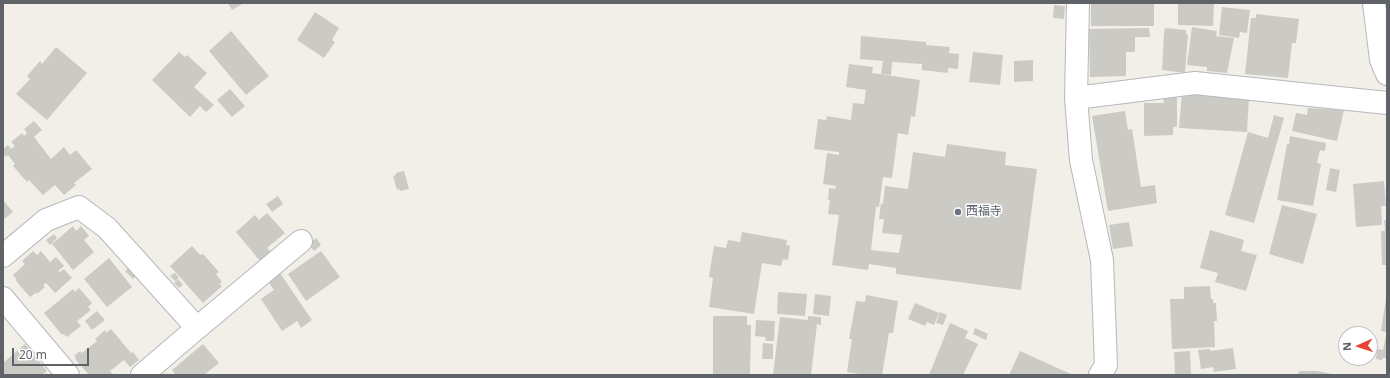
<!DOCTYPE html>
<html>
<head>
<meta charset="utf-8">
<style>
  body { margin:0 }
  #map { position:relative; width:1390px; height:378px; overflow:hidden; background:#f1efe8; font-family:"Noto Sans",sans-serif }
  canvas { display:block }
  .frame { position:absolute; inset:0; border:4px solid #5f6368; pointer-events:none }
  .north { position:absolute; left:1338px; top:326px; width:40px; height:40px; box-sizing:border-box; background:#fff; border:1px solid #bfc1c3; border-radius:50%; rotate:267deg; font-size:11px; font-weight:700; line-height:16px; text-align:center; color:#5f6368 }
  .north::after { content:''; display:block; margin:auto; width:14px; height:18px; background:#ea4335; clip-path:polygon(50% 0,100% 100%,50% 72%,0 100%) }
  .scale { position:absolute; left:12px; top:348px; width:77px; height:18px; box-sizing:border-box; border:2px solid #5f6368; border-top:0; padding-left:5px; font-size:12px; line-height:14px; white-space:nowrap; color:#5f6368; -webkit-text-stroke:3px #fff; paint-order:stroke }
</style>
</head>
<body>
<div id="map">
<canvas width="1390" height="378"></canvas>
<div class="frame"></div>
<div class="north">N</div>
<div class="scale">20 m</div>
</div>
<script>
const g = document.querySelector('canvas').getContext('2d');
g.lineJoin = 'round';
function paint(path, color) {
  g.fillStyle = color;
  g.fill(path, 'evenodd');
}
function strokePath(path, color, width, dash) {
  g.strokeStyle = color;
  g.lineWidth = width;
  g.lineCap = dash ? 'butt' : 'round';
  g.setLineDash(dash || []);
  g.stroke(path);
}
function write(font, color, halo, rows, align = 'center') {
  g.font = font + ' "Noto Sans","Noto Sans JP",sans-serif';
  g.lineWidth = 3;
  g.setLineDash([]);
  g.textBaseline = 'middle';
  g.strokeStyle = halo;
  g.fillStyle = color;
  for (const [text, x, y, turn = 0] of rows) {
    g.save();
    g.translate(x, y);
    g.rotate((+turn || 0) * Math.PI / 180);
    g.textAlign = isNaN(turn) ? turn : align;
    if (halo) g.strokeText(text, 0, 0);
    g.fillText(text, 0, 0);
    g.restore();
  }
}
const building = new Path2D(`
  M 228,3 L 244,3 L 232,10 Z
  M 1091,3 L 1154,3 L 1154,26 L 1091,26 Z
  M 1178,3 L 1214,3 L 1213,26 L 1178,25 Z
  M 1054,5 L 1065,6 L 1064,19 L 1053,18 Z
  M 1222,7 L 1250,10 L 1247,33 L 1240,32 L 1239,38 L 1219,35 Z
  M 315,12 L 339,28 L 332,40 L 335,42 L 324,58 L 297,40 Z
  M 1256,14 L 1299,19 L 1296,43 L 1292,43 L 1288,78 L 1245,74 L 1251,18 L 1256,18 Z
  M 1192,27 L 1217,31 L 1216,36 L 1234,38 L 1227,73 L 1207,71 L 1207,67 L 1187,65 Z
  M 1149,28 L 1150,37 L 1135,37 L 1135,52 L 1126,52 L 1126,76 L 1090,77 L 1089,29 Z
  M 1165,28 L 1186,30 L 1186,34 L 1188,35 L 1185,73 L 1162,70 L 1164,33 Z
  M 231,31 L 269,76 L 246,95 L 209,51 Z
  M 861,36 L 926,42 L 926,45 L 950,47 L 949,53 L 959,54 L 958,69 L 948,68 L 948,73 L 922,70 L 922,64 L 892,62 L 891,75 L 881,74 L 883,61 L 860,59 Z
  M 56,47 L 87,73 L 47,120 L 16,94 L 30,79 L 27,76 L 40,61 L 42,64 Z
  M 179,52 L 185,57 L 187,55 L 207,73 L 194,87 L 214,105 L 206,112 L 200,106 L 190,117 L 152,80 Z
  M 973,52 L 1003,55 L 1000,85 L 969,82 Z
  M 1033,60 L 1033,81 L 1014,82 L 1014,61 Z
  M 849,64 L 873,67 L 872,73 L 920,80 L 915,117 L 911,116 L 908,135 L 898,133 L 892,178 L 883,177 L 879,207 L 876,207 L 871,250 L 899,253 L 902,235 L 882,233 L 884,219 L 879,219 L 881,203 L 883,204 L 885,186 L 908,189 L 913,152 L 945,157 L 947,144 L 1006,152 L 1005,165 L 1037,169 L 1021,290 L 896,274 L 896,268 L 869,264 L 868,270 L 832,265 L 839,215 L 828,214 L 830,200 L 828,200 L 829,188 L 835,189 L 836,186 L 823,184 L 827,153 L 839,155 L 839,152 L 814,149 L 818,119 L 826,120 L 827,116 L 851,120 L 853,103 L 864,104 L 866,90 L 846,87 Z
  M 230,89 L 245,106 L 232,117 L 217,100 Z
  M 1182,93 L 1249,97 L 1247,132 L 1179,128 Z
  M 1163,97 L 1177,97 L 1177,127 L 1173,127 L 1173,135 L 1144,136 L 1144,103 L 1164,103 Z
  M 1308,108 L 1344,110 L 1337,141 L 1292,131 L 1296,113 L 1307,115 Z
  M 1125,111 L 1128,130 L 1132,129 L 1141,187 L 1155,185 L 1157,203 L 1108,211 L 1092,116 Z
  M 1274,115 L 1284,118 L 1254,223 L 1225,215 L 1248,132 L 1268,138 Z
  M 34,121 L 42,130 L 34,137 L 51,159 L 64,147 L 70,155 L 76,150 L 92,169 L 74,183 L 76,185 L 64,195 L 55,185 L 43,195 L 29,180 L 27,182 L 13,166 L 15,164 L 8,155 L 6,157 L 3,154 L 3,149 L 8,145 L 11,149 L 15,146 L 11,142 L 22,133 L 24,136 L 27,133 L 24,129 Z
  M 1290,136 L 1326,143 L 1325,151 L 1320,150 L 1317,163 L 1321,164 L 1313,206 L 1277,200 L 1287,144 L 1289,144 Z
  M 1330,168 L 1340,170 L 1336,192 L 1326,190 Z
  M 404,171 L 409,189 L 400,191 L 400,189 L 397,190 L 393,176 L 396,175 L 396,173 Z
  M 1384,181 L 1386,206 L 1381,206 L 1382,225 L 1356,227 L 1353,184 Z
  M 278,196 L 283,204 L 272,212 L 266,204 Z
  M 3,200 L 13,212 L 3,220 Z
  M 1282,205 L 1317,214 L 1303,264 L 1269,254 Z
  M 267,213 L 285,233 L 267,248 L 271,252 L 260,261 L 236,232 L 255,215 L 259,220 Z
  M 1384,220 L 1387,220 L 1387,265 L 1382,265 L 1381,231 L 1385,231 Z
  M 1129,222 L 1133,246 L 1113,249 L 1109,225 Z
  M 73,226 L 76,231 L 81,226 L 89,236 L 84,240 L 94,252 L 73,270 L 52,244 Z
  M 1210,230 L 1244,240 L 1241,251 L 1257,255 L 1246,291 L 1215,282 L 1218,273 L 1200,268 Z
  M 742,232 L 787,240 L 786,245 L 790,246 L 788,260 L 783,259 L 781,266 L 762,263 L 754,314 L 709,307 L 713,278 L 709,277 L 714,246 L 726,248 L 728,240 L 740,242 Z
  M 54,234 L 57,238 L 50,245 L 46,240 Z
  M 316,238 L 321,245 L 314,251 L 309,244 Z
  M 192,246 L 200,255 L 203,254 L 219,272 L 216,274 L 222,282 L 219,284 L 222,286 L 203,303 L 170,266 Z
  M 33,251 L 37,255 L 41,251 L 50,262 L 56,257 L 64,266 L 58,271 L 60,272 L 64,269 L 72,278 L 55,293 L 46,283 L 43,285 L 45,287 L 37,294 L 37,292 L 30,297 L 16,281 L 17,280 L 13,275 L 25,264 L 22,261 Z
  M 321,251 L 340,277 L 306,301 L 288,274 Z
  M 109,258 L 132,287 L 107,307 L 84,279 Z
  M 130,266 L 138,274 L 133,279 L 125,271 Z
  M 175,273 L 179,278 L 175,281 L 170,276 Z
  M 280,273 L 312,320 L 301,328 L 297,321 L 282,331 L 261,299 L 274,290 L 268,281 Z
  M 178,279 L 183,285 L 179,288 L 174,283 Z
  M 1210,286 L 1211,299 L 1213,299 L 1213,303 L 1216,303 L 1217,321 L 1214,321 L 1215,347 L 1172,349 L 1170,299 L 1184,299 L 1184,287 Z
  M 79,288 L 92,303 L 88,307 L 91,310 L 77,321 L 81,326 L 67,337 L 64,334 L 62,335 L 44,313 L 73,289 L 75,292 Z
  M 778,292 L 807,294 L 805,316 L 777,314 Z
  M 815,294 L 831,296 L 829,316 L 813,314 Z
  M 866,295 L 898,301 L 893,333 L 889,333 L 882,375 L 866,375 L 847,372 L 852,339 L 849,339 L 856,301 L 865,302 Z
  M 1386,298 L 1387,298 L 1387,332 L 1381,331 Z
  M 915,303 L 939,313 L 934,325 L 927,322 L 925,326 L 908,319 Z
  M 97,311 L 105,320 L 92,330 L 85,321 Z
  M 940,312 L 947,315 L 943,325 L 936,323 Z
  M 713,316 L 747,316 L 747,325 L 751,325 L 750,375 L 713,375 Z
  M 808,316 L 821,317 L 821,325 L 817,324 L 811,375 L 773,375 L 780,317 L 808,320 Z
  M 756,320 L 775,321 L 774,341 L 766,341 L 765,337 L 755,336 Z
  M 950,323 L 968,331 L 965,338 L 978,344 L 963,375 L 929,375 Z
  M 975,328 L 988,334 L 986,340 L 973,334 Z
  M 111,329 L 131,353 L 133,352 L 139,360 L 130,367 L 124,360 L 110,371 L 113,375 L 89,375 L 75,359 L 76,358 L 74,356 L 80,351 L 82,353 L 97,341 L 95,339 L 105,330 L 106,333 Z
  M 1386,335 L 1387,358 L 1383,358 L 1382,360 L 1376,359 L 1377,349 L 1383,350 Z
  M 763,343 L 773,344 L 773,359 L 762,359 Z
  M 25,344 L 47,371 L 42,375 L 3,375 L 3,363 Z
  M 203,344 L 219,363 L 204,375 L 176,375 L 172,370 Z
  M 1233,348 L 1236,369 L 1214,372 L 1213,367 L 1201,369 L 1198,350 L 1210,349 L 1210,351 Z
  M 1020,351 L 1073,375 L 1009,375 Z
  M 1190,351 L 1191,375 L 1175,375 L 1174,352 Z
  M 1299,371 L 1317,371 L 1332,374 L 1298,375 Z`);
const street = new Path2D(`
  M 1078,3 L 1076,98 L 1081,160 L 1102,260 L 1106,365 L 1100,375
  M 1374,3 L 1381,60 L 1387,74
  M 1076,98 L 1195,83 L 1387,103
  M 3,256 L 46,220 L 79,207 L 107,228 L 197,328 L 142,375
  M 3,298 L 68,375
  M 197,328 L 301,241`);
const markers = [
  [958,212,4,"#6b7280"]
];
const worshipNames = [
  ["西福寺",966,212]
];
paint(building, '#cccac5');
strokePath(street, '#b5b8bc', 24);
strokePath(street, '#fff', 22);
for (const [x, y, r, color] of markers) {
  const dot = new Path2D();
  dot.arc(x, y, r, 0, 2 * Math.PI);
  g.fillStyle = color;
  g.fill(dot);
  strokePath(dot, '#fff', 1.5);
}
write('12px', '#5b616d', '#fff', worshipNames, 'left');
</script>
</body>
</html>
